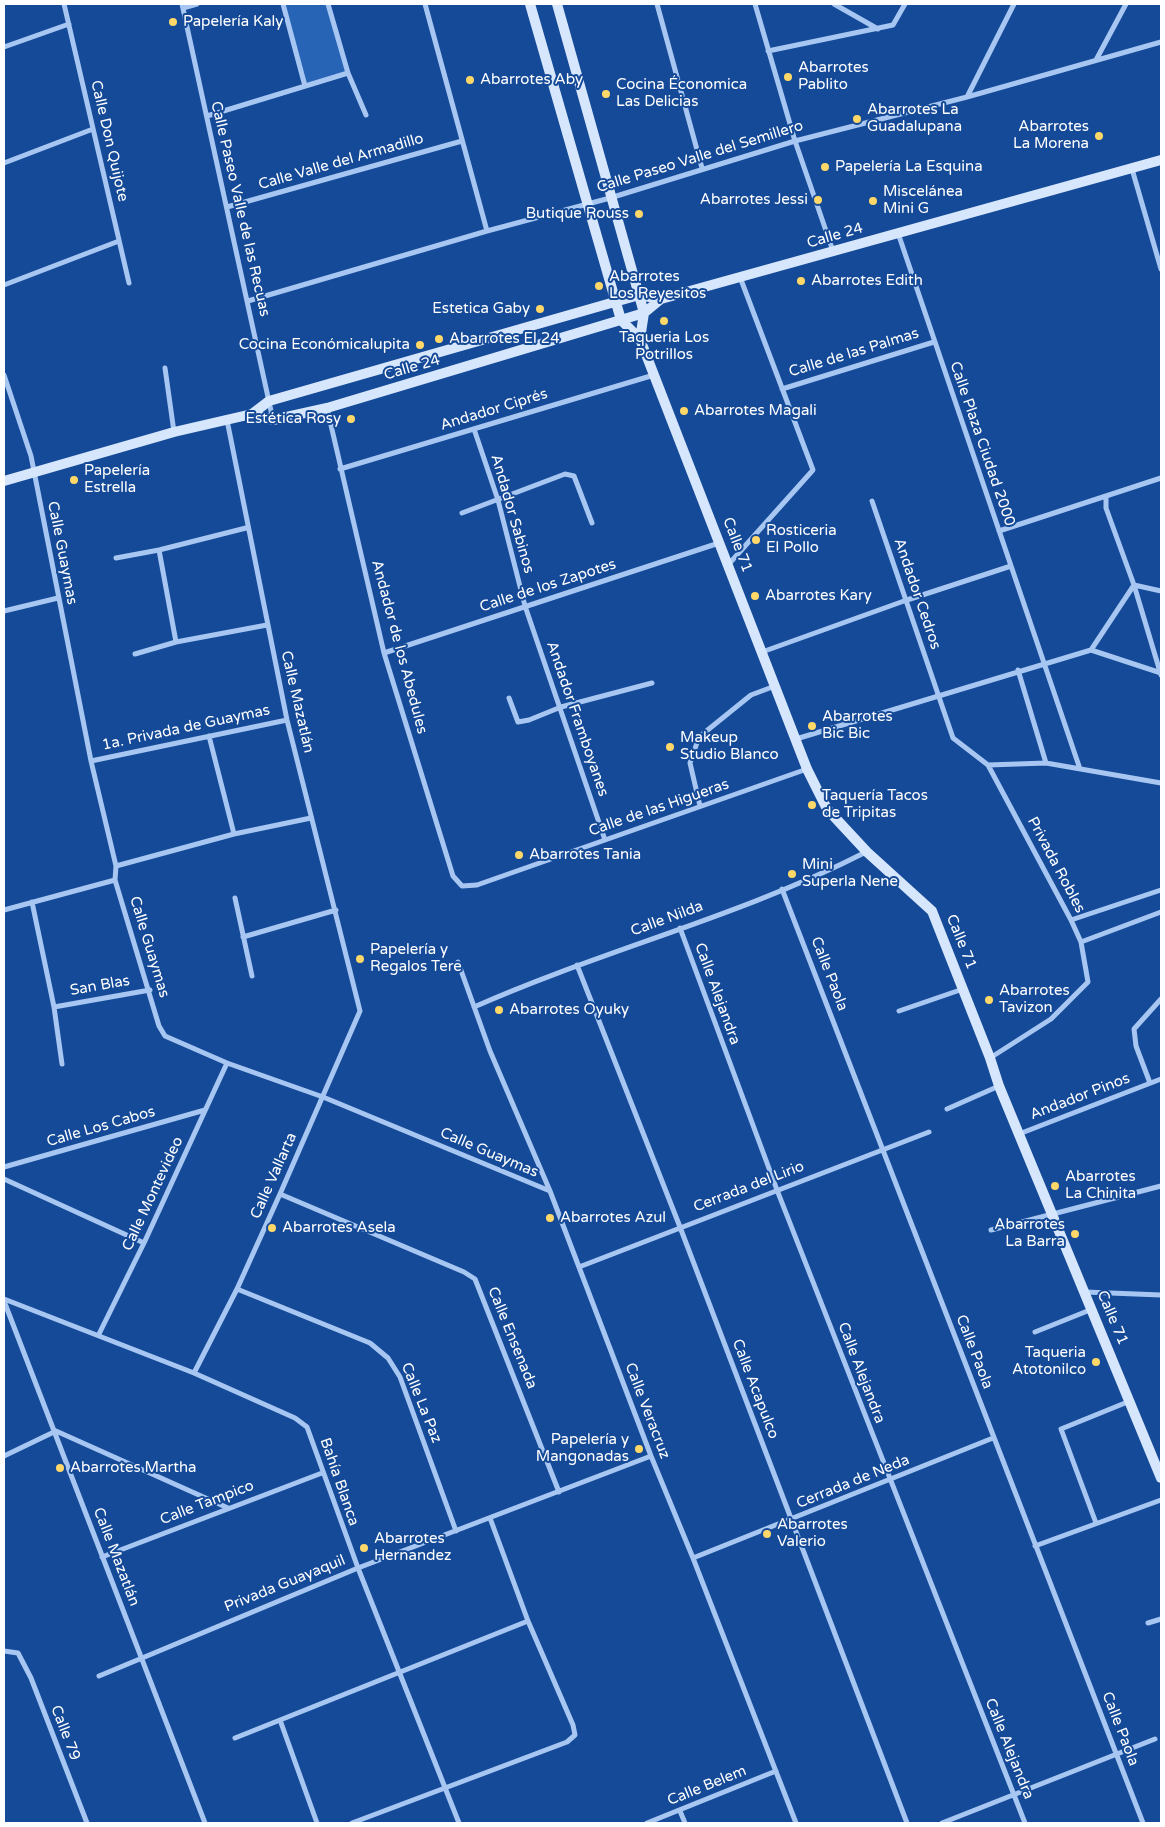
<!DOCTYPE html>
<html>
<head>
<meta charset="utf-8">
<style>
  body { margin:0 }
  #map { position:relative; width:1165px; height:1827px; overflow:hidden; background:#154a98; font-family:"Varela Round",sans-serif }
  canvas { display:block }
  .frame { position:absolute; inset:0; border:5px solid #fff; pointer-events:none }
</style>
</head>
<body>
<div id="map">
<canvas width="1165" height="1827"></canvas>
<div class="frame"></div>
</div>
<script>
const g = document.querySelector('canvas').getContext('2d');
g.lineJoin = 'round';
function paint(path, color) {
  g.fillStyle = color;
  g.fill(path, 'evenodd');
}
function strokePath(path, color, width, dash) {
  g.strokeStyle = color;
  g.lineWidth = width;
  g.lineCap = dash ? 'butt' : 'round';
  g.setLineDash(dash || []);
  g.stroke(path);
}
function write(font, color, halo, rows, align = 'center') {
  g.font = font + ' "Varela Round",sans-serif';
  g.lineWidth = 4;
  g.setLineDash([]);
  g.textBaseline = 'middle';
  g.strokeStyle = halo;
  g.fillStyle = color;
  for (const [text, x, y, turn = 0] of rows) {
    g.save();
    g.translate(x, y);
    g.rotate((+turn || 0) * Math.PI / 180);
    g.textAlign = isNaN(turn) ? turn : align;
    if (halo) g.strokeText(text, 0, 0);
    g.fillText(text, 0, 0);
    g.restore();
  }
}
const green = new Path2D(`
  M 283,4 L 328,4 L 348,73 L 305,86 Z`);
const street = new Path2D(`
  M 64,4 L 129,283
  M 182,4 L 273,420
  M 283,4 L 305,86
  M 328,4 L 348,73 L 366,115
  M 425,4 L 487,231
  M 657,4 L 702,168
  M 755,4 L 795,141 L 833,251
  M 834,4 L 878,29
  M 183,8 L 197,4
  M 4,47 L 69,24
  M 768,51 L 893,25 L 905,4
  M 1096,60 L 1126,4
  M 967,97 L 1014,4
  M 207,116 L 348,73
  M 4,163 L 93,129
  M 1132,169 L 1161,269
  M 227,207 L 462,141
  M 898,233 L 1080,769
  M 4,285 L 119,241
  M 248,301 L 487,231 L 610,198 L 795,141 L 967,97 L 1161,42
  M 165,368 L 174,432
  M 4,375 L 31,456 L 91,761 L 116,866 L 115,880 L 159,1026 L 165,1036 L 227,1063 L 323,1097 L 550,1191
  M 782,389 L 934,342
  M 327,408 L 384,653 L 453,876 L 462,886 L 477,885 L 807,769
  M 474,429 L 498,500 L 525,606 L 605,840
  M 340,469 L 654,375
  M 1106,496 L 1106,508 L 1134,585 L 1161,675
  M 872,501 L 953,738 L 988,765 L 1046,763 L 1161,783
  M 462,513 L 565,474 L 574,476 L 592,523
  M 999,531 L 1161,478
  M 159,550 L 176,642
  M 116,558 L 159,550 L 246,528
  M 728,565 L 813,470 L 740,277
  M 4,611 L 58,598
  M 1091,650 L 1161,673
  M 762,652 L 904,601 L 1011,566
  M 384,653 L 719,543
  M 135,654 L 176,642 L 267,625
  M 1018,670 L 1046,763
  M 509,698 L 518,722 L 529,720 L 561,707 L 652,683
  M 209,736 L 234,834
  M 796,739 L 1091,650 L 1134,585 L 1161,591
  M 91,761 L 287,720
  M 988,765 L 1071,920 L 1081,942 L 1088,982 L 1051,1019 L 990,1058
  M 700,806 L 690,763 L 699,737 L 751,695 L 775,686
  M 116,866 L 234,834 L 311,818
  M 782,889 L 1143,1823
  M 235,898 L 252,976
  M 32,902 L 54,1007 L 62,1064
  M 4,910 L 115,880
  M 1071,920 L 1161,890
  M 680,928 L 777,1190 L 1025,1823
  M 243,937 L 336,910
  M 1081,942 L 1161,912
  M 458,962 L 490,1051 L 550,1191 L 651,1456 L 693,1558 L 796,1823
  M 577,965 L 680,1227 L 907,1823
  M 54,1007 L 150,990
  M 474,1007 C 603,950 741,916 866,852
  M 899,1011 L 963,989
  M 1150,1083 L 1136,1046 L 1134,1029 L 1161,999
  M 947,1109 L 999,1086
  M 1019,1134 L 1161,1079
  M 4,1167 L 205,1110
  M 4,1179 L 144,1243
  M 280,1194 L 464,1272 L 475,1279 L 559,1492
  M 991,1230 L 1161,1186
  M 579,1267 L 929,1132
  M 237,1289 L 370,1343 L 388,1358 L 400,1377 L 456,1531
  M 1085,1292 L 1161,1295
  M 4,1299 L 194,1373 L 295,1418 L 307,1427 L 358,1568 L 459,1823
  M 4,1301 L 205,1823
  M 1035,1332 L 1090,1310
  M 99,1334 L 144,1243 L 227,1063
  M 194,1373 L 237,1289 L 280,1194 L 360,1011 L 287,720 L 227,420
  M 4,1456 L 56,1431 L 228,1508
  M 1096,1523 L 1061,1429 L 1130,1401
  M 1035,1546 L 1161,1500
  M 102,1557 L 322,1473
  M 693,1558 L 993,1438
  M 1148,1623 L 1161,1619
  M 4,1651 L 18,1653 L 31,1678 L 87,1823
  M 99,1676 L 358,1568 L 651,1456
  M 280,1720 L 317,1823
  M 235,1738 L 528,1621
  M 680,1811 L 685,1823
  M 352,1823 L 567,1742 L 575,1735 L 573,1725 L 528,1621 L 490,1518
  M 647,1823 L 776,1771
  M 942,1823 L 1155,1739`);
const secondary = new Path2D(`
  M 530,4 L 621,320 L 640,339 L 807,769 L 827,809 L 867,852 L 932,911 L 990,1058 L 999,1086 L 1161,1478
  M 557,4 L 644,313 L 640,339
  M 252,414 L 273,420 L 327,408 L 644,313 L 661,299 L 1161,160
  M 4,481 L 174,432 L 252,414 L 269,401 L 639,295 L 661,299`);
const markers = [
  [173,22,5,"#ffd869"],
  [788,77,5,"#ffd869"],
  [470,80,5,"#ffd869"],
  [606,94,5,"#ffd869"],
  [857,119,5,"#ffd869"],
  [1099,136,5,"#ffd869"],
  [825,167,5,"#ffd869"],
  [818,200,5,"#ffd869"],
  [873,201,5,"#ffd869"],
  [639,214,5,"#ffd869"],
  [801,281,5,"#ffd869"],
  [599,286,5,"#ffd869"],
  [540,309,5,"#ffd869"],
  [664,321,5,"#ffd869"],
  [439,339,5,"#ffd869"],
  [420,345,5,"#ffd869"],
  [684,411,5,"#ffd869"],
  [351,419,5,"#ffd869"],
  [74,480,5,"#ffd869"],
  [756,540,5,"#ffd869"],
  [755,596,5,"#ffd869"],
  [812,726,5,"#ffd869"],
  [670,747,5,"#ffd869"],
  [812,805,5,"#ffd869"],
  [519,855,5,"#ffd869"],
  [792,874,5,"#ffd869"],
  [360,959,5,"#ffd869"],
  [989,1000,5,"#ffd869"],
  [499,1010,5,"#ffd869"],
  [1055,1186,5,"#ffd869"],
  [550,1218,5,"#ffd869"],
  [272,1228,5,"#ffd869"],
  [1075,1234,5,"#ffd869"],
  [1096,1362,5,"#ffd869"],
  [639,1449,5,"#ffd869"],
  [60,1468,5,"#ffd869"],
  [767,1534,5,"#ffd869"],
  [364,1548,5,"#ffd869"]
];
const poiNames = [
  ["Papelería Kaly",183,22],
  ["Abarrotes",798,68],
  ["Pablito",798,85],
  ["Abarrotes Aby",480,80],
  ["Cocina Économica",616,85],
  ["Las Delicias",616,102],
  ["Abarrotes La",867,110],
  ["Guadalupana",867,127],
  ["Abarrotes",1089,127,"right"],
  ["La Morena",1089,144,"right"],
  ["Papelería La Esquina",835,167],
  ["Miscelánea",883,192],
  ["Mini G",883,209],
  ["Abarrotes Jessi",808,200,"right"],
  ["Butique Rouss",629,214,"right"],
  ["Abarrotes",609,277],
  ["Los Reyesitos",609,294],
  ["Abarrotes Edith",811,281],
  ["Estetica Gaby",530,309,"right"],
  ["Taqueria Los",664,338,"center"],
  ["Potrillos",664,355,"center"],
  ["Abarrotes El 24",449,339],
  ["Cocina Económicalupita",410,345,"right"],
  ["Abarrotes Magali",694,411],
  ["Estética Rosy",341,419,"right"],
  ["Papelería",84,471],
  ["Estrella",84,488],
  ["Rosticeria",766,531],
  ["El Pollo",766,548],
  ["Abarrotes Kary",765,596],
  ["Abarrotes",822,717],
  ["Bic Bic",822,734],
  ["Makeup",680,738],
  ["Studio Blanco",680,755],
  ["Taquería Tacos",822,796],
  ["de Tripitas",822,813],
  ["Abarrotes Tania",529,855],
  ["Mini",802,865],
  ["Superla Nene",802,882],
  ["Papelería y",370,950],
  ["Regalos Tere",370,967],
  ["Abarrotes",999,991],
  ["Tavizon",999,1008],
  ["Abarrotes Oyuky",509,1010],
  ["Abarrotes",1065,1177],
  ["La Chinita",1065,1194],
  ["Abarrotes Azul",560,1218],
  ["Abarrotes",1065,1225,"right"],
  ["La Barra",1065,1242,"right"],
  ["Abarrotes Asela",282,1228],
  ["Taqueria",1086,1353,"right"],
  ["Atotonilco",1086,1370,"right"],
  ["Papelería y",629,1440,"right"],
  ["Mangonadas",629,1457,"right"],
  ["Abarrotes Martha",70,1468],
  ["Abarrotes",777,1525],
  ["Valerio",777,1542],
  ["Abarrotes",374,1539],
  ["Hernandez",374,1556]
];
const streetNames = [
  ["Calle Don Quijote",109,141,77],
  ["Calle Paseo Valle del Semillero",700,157,-17],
  ["Calle Valle del Armadillo",341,162,-16],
  ["Calle Paseo Valle de las Recuas",240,209,77],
  ["Calle 24",835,236,-16],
  ["Calle de las Palmas",854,353,-17],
  ["Calle 24",412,368,-16],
  ["Andador Ciprés",494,410,-17],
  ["Calle Plaza Ciudad 2000",982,444,71],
  ["Andador Sabinos",512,514,74],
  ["Calle 71",737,545,69],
  ["Calle Guaymas",62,553,79],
  ["Calle de los Zapotes",548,586,-18],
  ["Andador Cedros",917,594,71],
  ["Andador de los Abedules",399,647,75],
  ["Calle Mazatlán",297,702,77],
  ["Andador Framboyanes",577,719,71],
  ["1a. Privada de Guaymas",186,728,-12],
  ["Calle de las Higueras",659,808,-19],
  ["Privada Robles",1056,865,62],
  ["Calle Nilda",667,919,-20],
  ["Calle 71",961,942,68],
  ["Calle Guaymas",149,947,73],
  ["Calle Paola",829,974,69],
  ["San Blas",100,986,-10],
  ["Calle Alejandra",717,994,70],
  ["Andador Pinos",1080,1097,-21],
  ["Calle Los Cabos",101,1127,-16],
  ["Calle Guaymas",489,1153,23],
  ["Calle Vallarta",274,1176,-66],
  ["Cerrada del Lirio",749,1187,-21],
  ["Calle Montevideo",153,1194,-65],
  ["Calle 71",1112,1318,67],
  ["Calle Ensenada",512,1338,68],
  ["Calle Paola",974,1352,69],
  ["Calle Alejandra",861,1373,69],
  ["Calle Acapulco",755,1389,69],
  ["Calle La Paz",421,1403,68],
  ["Calle Veracruz",647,1411,69],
  ["Bahía Blanca",339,1482,71],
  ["Cerrada de Neda",853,1482,-22],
  ["Calle Tampico",207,1503,-21],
  ["Calle Mazatlán",116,1557,69],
  ["Privada Guayaquil",285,1584,-22],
  ["Calle Paola",1120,1729,69],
  ["Calle 79",65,1733,69],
  ["Calle Alejandra",1009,1749,68],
  ["Calle Belem",707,1786,-22]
];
paint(green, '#2864b6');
strokePath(street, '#a7c7f2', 5);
strokePath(secondary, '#d6e6fc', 10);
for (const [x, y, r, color] of markers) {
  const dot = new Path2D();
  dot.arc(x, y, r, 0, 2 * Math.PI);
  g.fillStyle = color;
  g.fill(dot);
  strokePath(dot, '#154a98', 2);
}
write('15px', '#fff', '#154a98', poiNames, 'left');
write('15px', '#fff', '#154a98', streetNames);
</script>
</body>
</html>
